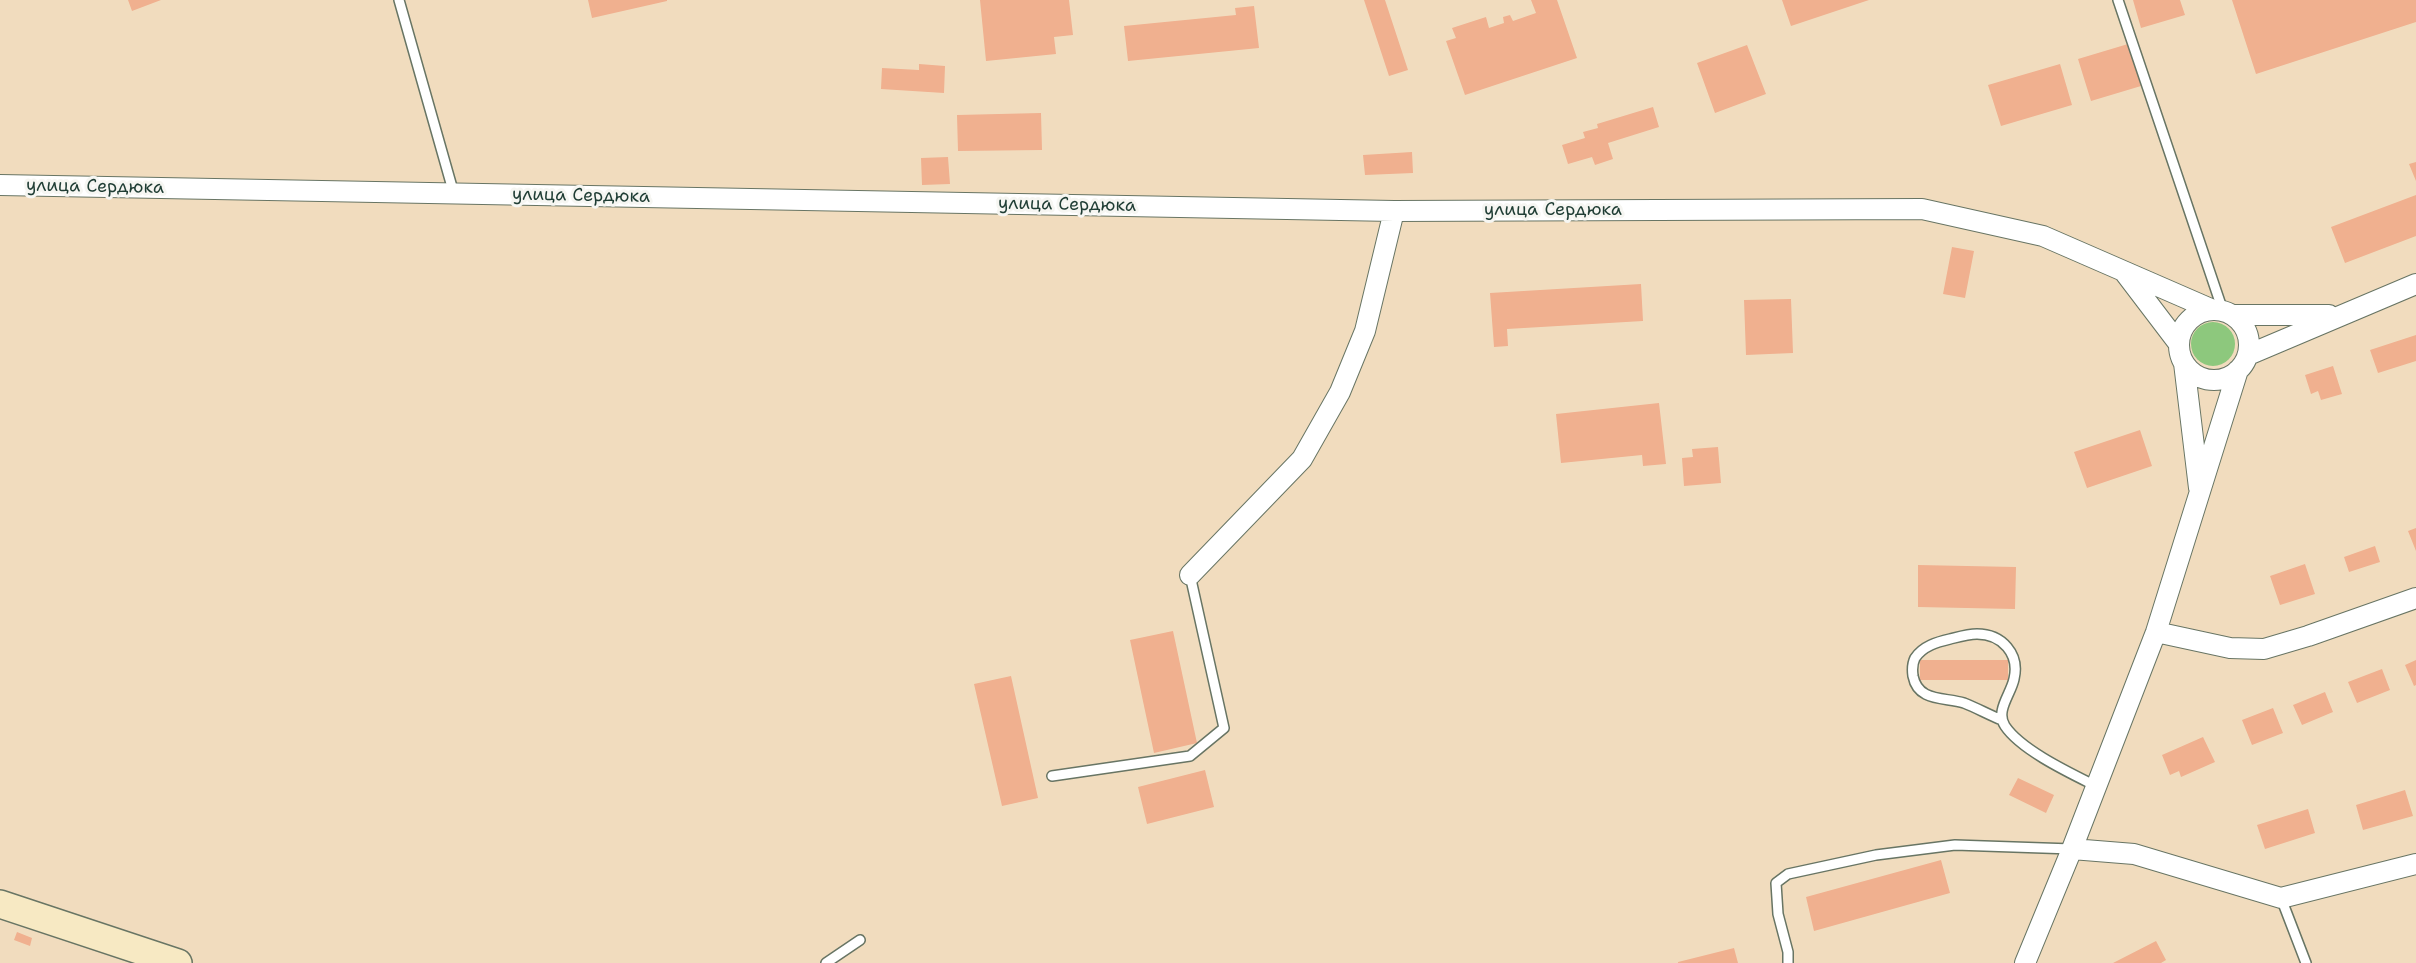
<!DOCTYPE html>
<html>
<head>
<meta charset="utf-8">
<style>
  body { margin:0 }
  canvas { display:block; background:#f1dcbe }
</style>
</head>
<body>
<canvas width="2416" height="963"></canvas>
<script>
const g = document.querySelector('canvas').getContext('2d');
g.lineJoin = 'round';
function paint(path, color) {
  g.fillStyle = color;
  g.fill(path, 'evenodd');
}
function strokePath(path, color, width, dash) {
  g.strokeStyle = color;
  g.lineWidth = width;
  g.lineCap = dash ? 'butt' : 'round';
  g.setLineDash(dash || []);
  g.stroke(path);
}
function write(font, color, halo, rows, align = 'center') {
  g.font = font + ' "Shantell Sans",sans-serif';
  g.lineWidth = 6;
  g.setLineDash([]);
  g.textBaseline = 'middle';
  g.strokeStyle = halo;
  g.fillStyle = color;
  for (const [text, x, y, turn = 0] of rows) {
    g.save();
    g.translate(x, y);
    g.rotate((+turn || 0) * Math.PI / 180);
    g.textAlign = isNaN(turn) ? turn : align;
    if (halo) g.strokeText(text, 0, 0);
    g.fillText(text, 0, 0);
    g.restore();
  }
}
const green = new Path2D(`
  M2191 344a22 22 0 1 1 44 0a22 22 0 1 1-44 0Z`);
const building = new Path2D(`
  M 128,0 L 161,0 L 132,11 Z
  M 588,0 L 667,0 L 667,1 L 592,18 Z
  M 980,0 L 1069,0 L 1073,35 L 1054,37 L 1056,54 L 986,61 Z
  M 1364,0 L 1385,0 L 1408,70 L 1389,76 Z
  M 1531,0 L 1557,0 L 1577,58 L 1465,95 L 1446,41 L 1456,38 L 1452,28 L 1486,17 L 1489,28 L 1504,23 L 1503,17 L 1510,15 L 1513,21 L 1536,13 Z
  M 1782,0 L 1869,0 L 1791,26 Z
  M 2133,0 L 2180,0 L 2185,15 L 2141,28 Z
  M 2232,0 L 2416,0 L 2416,22 L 2256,74 Z
  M 1254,6 L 1259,48 L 1128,61 L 1124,26 L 1236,15 L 1235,8 Z
  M 2128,44 L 2141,86 L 2091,101 L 2078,59 Z
  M 1747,45 L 1766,94 L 1715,113 L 1697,63 Z
  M 919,64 L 945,66 L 944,93 L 881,89 L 882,68 L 919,70 Z
  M 2060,64 L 2072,105 L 2001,126 L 1988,85 Z
  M 1653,107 L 1659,127 L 1608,143 L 1613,159 L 1595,165 L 1592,157 L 1568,164 L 1562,145 L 1585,138 L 1583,132 L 1598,128 L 1597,124 Z
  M 1041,113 L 1042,150 L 958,151 L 957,115 Z
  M 1412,152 L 1413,173 L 1365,175 L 1363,155 Z
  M 948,157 L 950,184 L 922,185 L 921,158 Z
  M 2416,162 L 2416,181 L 2409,164 Z
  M 2416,195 L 2416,236 L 2345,263 L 2331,227 Z
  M 1952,247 L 1974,251 L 1965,298 L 1943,294 Z
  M 1641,284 L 1643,321 L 1507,329 L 1508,346 L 1494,347 L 1490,293 Z
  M 1791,299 L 1793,353 L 1746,355 L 1744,300 Z
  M 2416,335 L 2416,361 L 2378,373 L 2370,350 Z
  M 2333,366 L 2342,394 L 2321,400 L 2318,391 L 2311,394 L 2305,375 Z
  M 1659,403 L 1666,464 L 1643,466 L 1642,455 L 1561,463 L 1556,414 Z
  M 2140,430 L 2152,466 L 2087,488 L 2074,452 Z
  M 1718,447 L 1721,483 L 1684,486 L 1682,458 L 1693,457 L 1692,449 Z
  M 2416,528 L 2416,551 L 2408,531 Z
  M 2375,546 L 2380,562 L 2349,572 L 2344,557 Z
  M 2305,564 L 2315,594 L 2280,605 L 2270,576 Z
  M 1918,565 L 2016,567 L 2015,609 L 1918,607 Z
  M 1173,631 L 1197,743 L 1154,753 L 1130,640 Z
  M 1920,660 L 2008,660 L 2008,680 L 1920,680 Z
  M 2416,660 L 2416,685 L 2414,686 L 2405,665 Z
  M 2382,669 L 2390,690 L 2357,703 L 2348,682 Z
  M 1011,676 L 1038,798 L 1002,806 L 974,684 Z
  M 2325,692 L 2333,712 L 2302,725 L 2293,705 Z
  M 2273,708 L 2283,733 L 2252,745 L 2242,720 Z
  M 2203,737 L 2215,762 L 2181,777 L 2179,771 L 2170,775 L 2162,755 Z
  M 1205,770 L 1214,807 L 1147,824 L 1138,787 Z
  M 2018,778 L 2054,795 L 2046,813 L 2009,795 Z
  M 2405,790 L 2413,816 L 2363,830 L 2356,805 Z
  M 2308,809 L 2315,833 L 2265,849 L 2257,825 Z
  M 1941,860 L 1950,893 L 1814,931 L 1806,897 Z
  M 17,932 L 32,938 L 30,946 L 14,940 Z
  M 2156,941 L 2166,960 L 2161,963 L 2113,963 Z
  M 1734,948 L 1738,963 L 1678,963 L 1678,962 Z`);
const lane = new Path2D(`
  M 399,0 L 454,194
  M 2118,0 L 2223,311
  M 2002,720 C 1989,715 1977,708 1964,703 C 1944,697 1918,702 1913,676 C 1912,669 1912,664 1915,658 C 1923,646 1937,642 1950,639 C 1958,637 1968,634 1977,634 C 2002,634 2020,654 2014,679 C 2011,694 1995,711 2005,726 C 2021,750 2070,773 2096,786
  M 1052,776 L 1190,756 L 1224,728 L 1190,575
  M 2281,898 L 2306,963
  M 826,963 L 860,940
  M 1788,963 L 1788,952 L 1778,914 L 1776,883 L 1788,874 L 1876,855 L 1955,845 L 2072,849`);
const street = new Path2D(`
  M 0,185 L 1394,211 L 1922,209 L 2043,236 L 2213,310
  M 2125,273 L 2179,344
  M2179 345a35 35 0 1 1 70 0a35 35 0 1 1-70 0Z
  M 2233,315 L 2329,315
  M 2248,355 L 2416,284
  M 2184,363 L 2199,488
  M 1190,575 L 1302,459 L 1340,392 L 1365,331 L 1394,211
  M 2156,632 L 2230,648 L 2264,649 L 2308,636 L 2416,598
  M 2072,849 L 2134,854 L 2281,898 L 2416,864
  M 2025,963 L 2072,849 L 2156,632 L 2238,370`);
const secondary = new Path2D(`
  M 0,904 L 178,963`);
const streetNames = [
  ["улица Сердюка",95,187,1],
  ["улица Сердюка",581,196,1],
  ["улица Сердюка",1067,205,1],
  ["улица Сердюка",1553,210]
];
paint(green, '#8dc87d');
paint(building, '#f0b08f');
strokePath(lane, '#687564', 12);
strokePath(street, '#687564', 22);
strokePath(secondary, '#687564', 30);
strokePath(lane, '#fff', 9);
strokePath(street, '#fff', 20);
strokePath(secondary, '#f7e9c3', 27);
write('18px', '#1f3d34', '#f6f6f2', streetNames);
</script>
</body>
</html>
